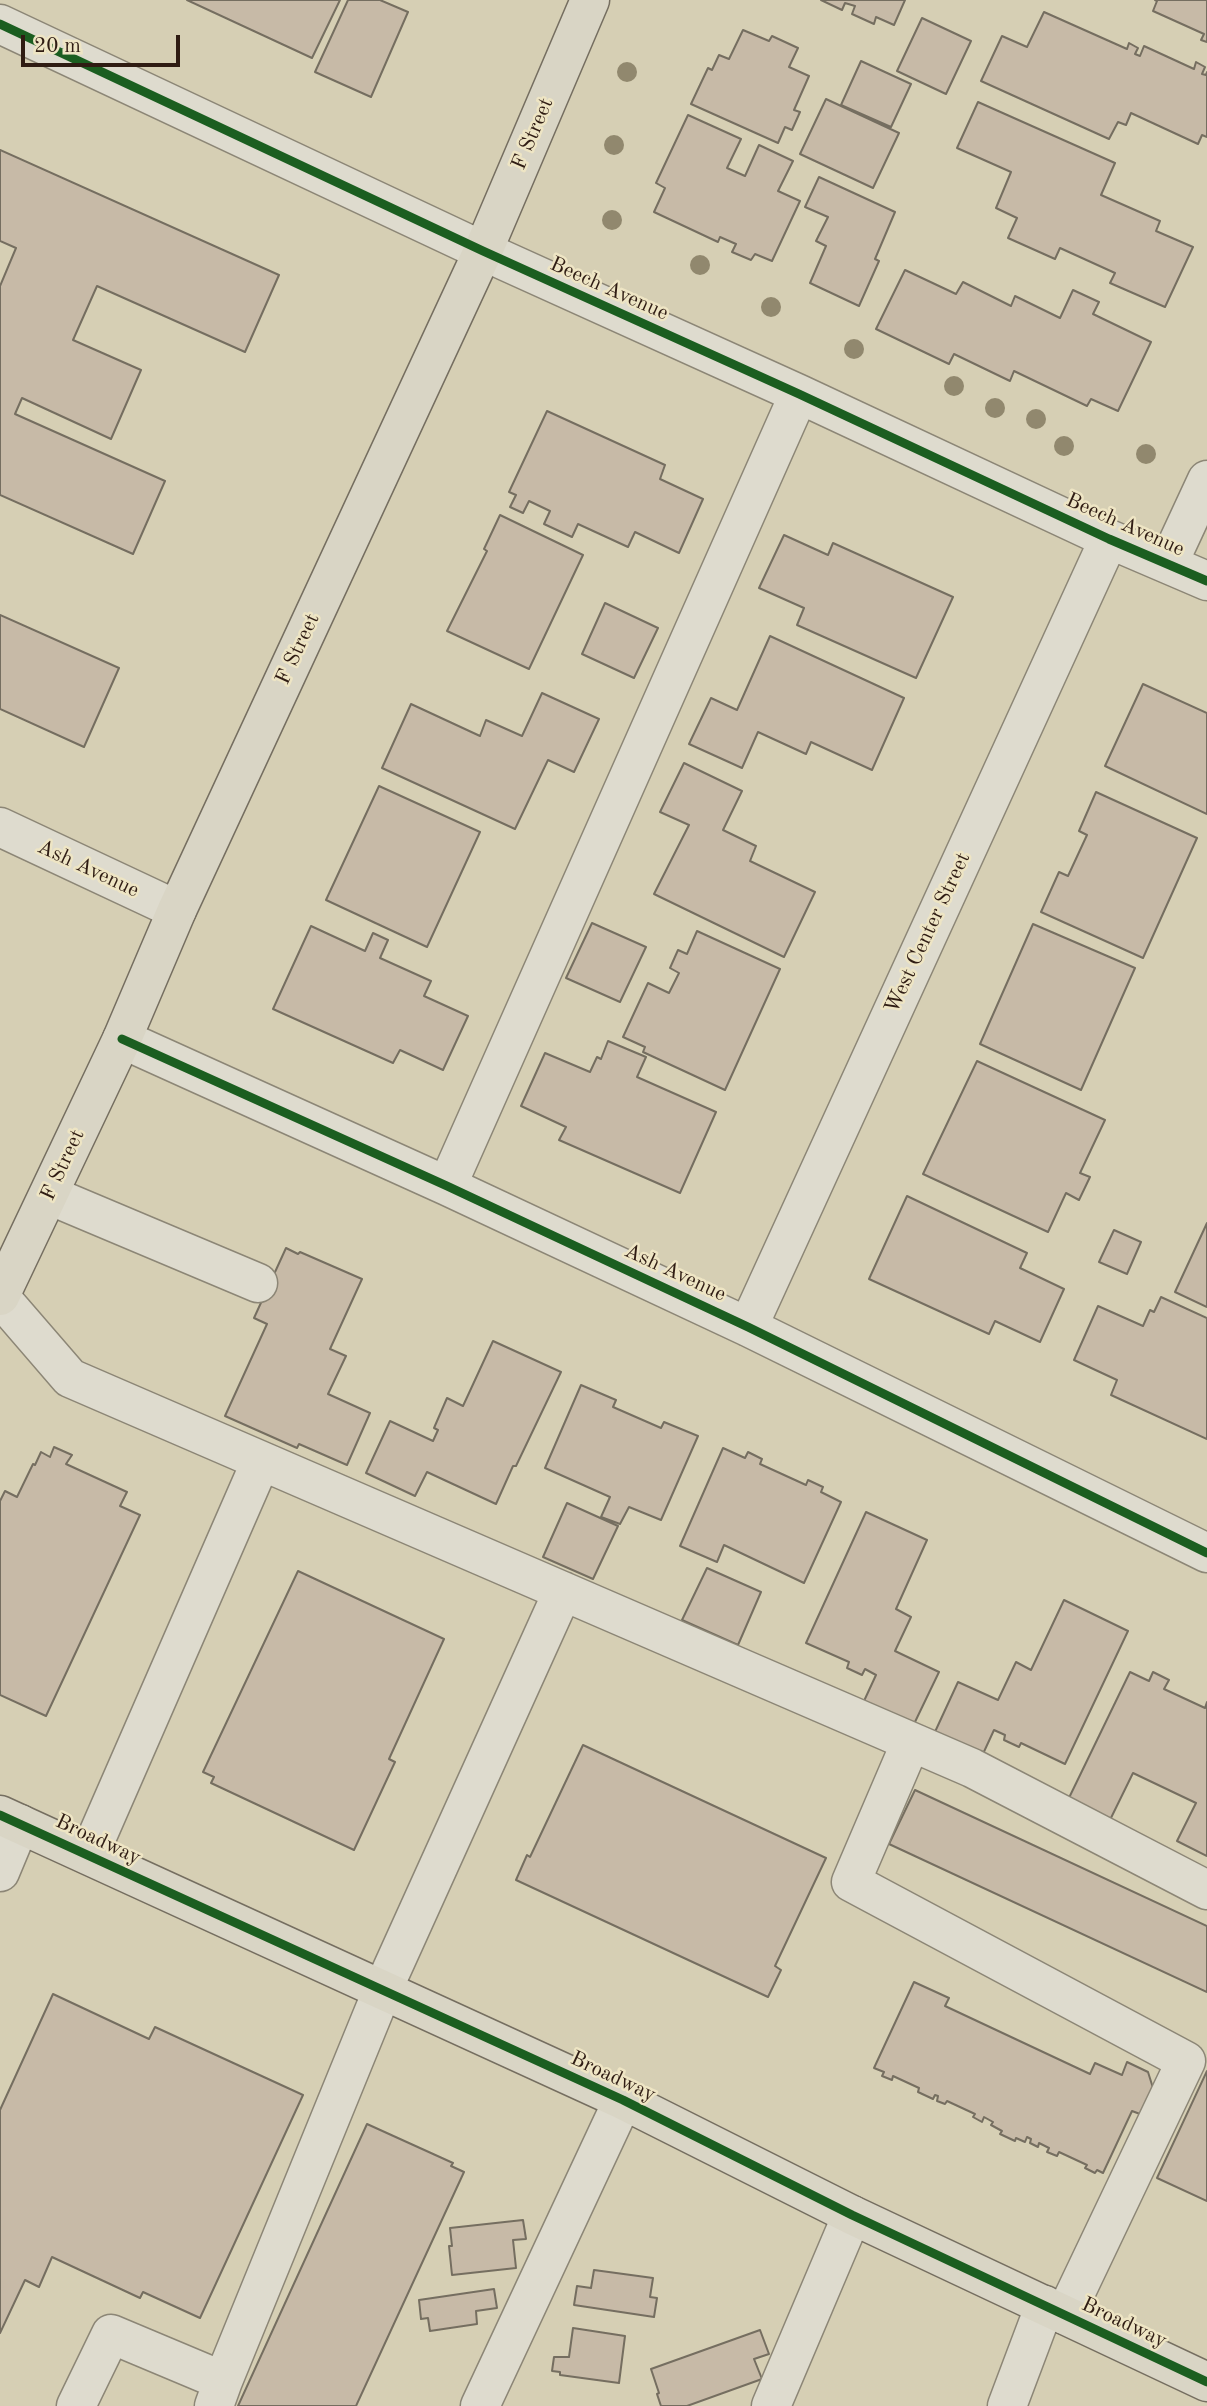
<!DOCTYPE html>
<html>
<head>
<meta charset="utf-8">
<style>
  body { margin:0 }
  #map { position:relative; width:1207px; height:2406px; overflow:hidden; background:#d6cfb4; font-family:"Old Standard TT",serif }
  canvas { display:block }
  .scale { position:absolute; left:21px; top:35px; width:159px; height:32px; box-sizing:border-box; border:4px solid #2f1c13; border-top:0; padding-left:9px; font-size:21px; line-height:24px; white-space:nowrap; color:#2f1c13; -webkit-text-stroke:5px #eee5c4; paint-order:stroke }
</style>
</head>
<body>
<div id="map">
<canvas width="1207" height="2406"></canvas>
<div class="scale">20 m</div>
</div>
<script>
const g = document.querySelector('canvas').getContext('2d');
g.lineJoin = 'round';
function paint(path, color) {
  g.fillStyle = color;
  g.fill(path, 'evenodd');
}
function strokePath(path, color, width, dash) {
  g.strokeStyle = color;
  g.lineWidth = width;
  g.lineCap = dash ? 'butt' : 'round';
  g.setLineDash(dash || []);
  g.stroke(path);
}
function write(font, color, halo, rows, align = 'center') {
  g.font = font + ' "Old Standard TT",serif';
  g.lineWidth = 5;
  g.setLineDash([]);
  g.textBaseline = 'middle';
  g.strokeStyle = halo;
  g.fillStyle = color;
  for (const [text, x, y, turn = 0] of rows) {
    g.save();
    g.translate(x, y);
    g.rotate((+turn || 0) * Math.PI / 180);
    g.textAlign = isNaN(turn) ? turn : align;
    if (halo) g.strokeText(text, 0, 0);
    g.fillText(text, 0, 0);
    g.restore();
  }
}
const building = new Path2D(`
  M 187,0 L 340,0 L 312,58 Z
  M 348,0 L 380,0 L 408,12 L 371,97 L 315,72 Z
  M 821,0 L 905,0 L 894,25 L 876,17 L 874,24 L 852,14 L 855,6 L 845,3 L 842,10 Z
  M 1155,0 L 1207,0 L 1207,42 L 1201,40 L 1204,34 L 1153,11 L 1157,1 Z
  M 1044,12 L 1127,49 L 1129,43 L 1138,48 L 1135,54 L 1140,56 L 1144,46 L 1194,69 L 1196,62 L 1205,67 L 1202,74 L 1206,75 L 1207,72 L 1207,137 L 1202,135 L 1198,144 L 1131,113 L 1126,125 L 1118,122 L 1109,139 L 981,81 L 1002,36 L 1027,47 Z
  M 922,18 L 971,41 L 946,94 L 897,71 Z
  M 743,30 L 769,41 L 772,36 L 798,48 L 789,67 L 809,76 L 794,110 L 800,112 L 792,130 L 785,127 L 778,143 L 691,104 L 708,68 L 712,70 L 719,55 L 729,59 Z
  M 861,61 L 911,84 L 891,127 L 841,105 Z
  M 826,99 L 899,133 L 873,188 L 800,154 Z
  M 978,102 L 1115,163 L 1101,195 L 1160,221 L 1156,231 L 1193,247 L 1165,307 L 1110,283 L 1115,273 L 1060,248 L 1055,259 L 1008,238 L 1017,218 L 996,208 L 1011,172 L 957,148 Z
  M 688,115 L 741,139 L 727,168 L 745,176 L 759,145 L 793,161 L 778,191 L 800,201 L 772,261 L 755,254 L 751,260 L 732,252 L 736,244 L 720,237 L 718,242 L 654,212 L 665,188 L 656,183 Z
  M 0,150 L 279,275 L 245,352 L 97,286 L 73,340 L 141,370 L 111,439 L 22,398 L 15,414 L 165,481 L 133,554 L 0,495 L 0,286 L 16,248 L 0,241 Z
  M 819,177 L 895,212 L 875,259 L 879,261 L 859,306 L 810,283 L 826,246 L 816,241 L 828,217 L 805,207 Z
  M 905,270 L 956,294 L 963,282 L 1011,306 L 1015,296 L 1060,318 L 1073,290 L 1099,302 L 1093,314 L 1151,342 L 1118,411 L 1091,399 L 1087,406 L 1014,371 L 1010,381 L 954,354 L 949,364 L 876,329 Z
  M 547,411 L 665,465 L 660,479 L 703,499 L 679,553 L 635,532 L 628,547 L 578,524 L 572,537 L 544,524 L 550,511 L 529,501 L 523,513 L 510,507 L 516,495 L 509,492 Z
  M 500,515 L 583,555 L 529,669 L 447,631 L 487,551 L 484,549 Z
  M 784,535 L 828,555 L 833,543 L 953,597 L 916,678 L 797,625 L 804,608 L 759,588 Z
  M 605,603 L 658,628 L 634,678 L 582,654 Z
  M 0,615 L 119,668 L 84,747 L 0,709 Z
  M 770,636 L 904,698 L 872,770 L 811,742 L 806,754 L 758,732 L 742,768 L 689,744 L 711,698 L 737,710 Z
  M 1143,684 L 1207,713 L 1207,814 L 1105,766 Z
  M 542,693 L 599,719 L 574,772 L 548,760 L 515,829 L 382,768 L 411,704 L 480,736 L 486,720 L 522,736 Z
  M 684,763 L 742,791 L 723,830 L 756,846 L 750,861 L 815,892 L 784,957 L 654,894 L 689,825 L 660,812 Z
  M 379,786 L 480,832 L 427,947 L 326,900 Z
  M 1096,792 L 1197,838 L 1143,958 L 1041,912 L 1059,872 L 1068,876 L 1087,835 L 1079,831 Z
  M 592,923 L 646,947 L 620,1002 L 566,978 Z
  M 1033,924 L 1135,968 L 1081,1090 L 980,1044 Z
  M 311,926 L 365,951 L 373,933 L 388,940 L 380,958 L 431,981 L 424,996 L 468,1016 L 443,1070 L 400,1050 L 393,1063 L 273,1009 Z
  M 697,931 L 780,969 L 725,1090 L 643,1052 L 645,1047 L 623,1037 L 648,983 L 669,993 L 679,973 L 670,968 L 678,950 L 687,954 Z
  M 608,1041 L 646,1057 L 637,1077 L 716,1112 L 680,1193 L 559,1140 L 566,1127 L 521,1106 L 545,1053 L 590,1072 L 597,1057 L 601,1059 Z
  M 977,1061 L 1105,1120 L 1080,1173 L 1090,1177 L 1079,1200 L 1066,1193 L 1048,1232 L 923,1174 Z
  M 907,1196 L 1027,1253 L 1020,1268 L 1064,1289 L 1040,1342 L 995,1321 L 989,1334 L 869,1279 Z
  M 1207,1223 L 1207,1307 L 1175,1292 Z
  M 1114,1230 L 1141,1242 L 1127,1274 L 1099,1262 Z
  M 286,1248 L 298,1254 L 300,1252 L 362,1279 L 330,1349 L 346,1356 L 328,1394 L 370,1413 L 347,1465 L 299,1444 L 297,1448 L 225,1416 L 267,1324 L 254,1318 Z
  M 1161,1297 L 1207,1318 L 1207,1439 L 1111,1395 L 1117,1380 L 1074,1360 L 1098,1306 L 1143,1326 L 1150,1310 L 1154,1312 Z
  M 493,1341 L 561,1372 L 516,1466 L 513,1466 L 496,1504 L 427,1472 L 415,1496 L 366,1473 L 390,1421 L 433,1441 L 438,1430 L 434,1428 L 447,1398 L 463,1406 Z
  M 581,1385 L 616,1400 L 613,1407 L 661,1428 L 664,1422 L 698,1436 L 661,1520 L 629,1507 L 620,1524 L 601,1517 L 610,1497 L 545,1468 Z
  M 54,1447 L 72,1455 L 66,1464 L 127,1492 L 120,1506 L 140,1515 L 46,1716 L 0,1695 L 0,1501 L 5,1491 L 17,1497 L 33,1464 L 35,1465 L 41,1452 L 50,1457 Z
  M 723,1448 L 745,1458 L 748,1452 L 762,1459 L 760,1464 L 806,1485 L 808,1480 L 823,1487 L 821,1492 L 841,1502 L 804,1583 L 724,1545 L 717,1562 L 680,1546 Z
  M 567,1503 L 618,1526 L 593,1579 L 543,1557 Z
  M 866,1512 L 927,1540 L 896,1609 L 911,1617 L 895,1651 L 939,1672 L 914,1724 L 864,1701 L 876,1675 L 865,1669 L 862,1675 L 847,1668 L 849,1662 L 806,1643 Z
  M 707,1568 L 761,1592 L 738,1645 L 682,1620 Z
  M 298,1571 L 444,1639 L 389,1759 L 395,1762 L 354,1850 L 211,1783 L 214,1777 L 203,1772 Z
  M 1064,1600 L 1128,1631 L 1065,1764 L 1021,1743 L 1019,1747 L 1004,1740 L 1005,1735 L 994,1730 L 982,1756 L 934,1734 L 958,1682 L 998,1700 L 1016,1662 L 1031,1670 Z
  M 1130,1672 L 1149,1681 L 1153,1672 L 1169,1680 L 1164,1689 L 1205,1708 L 1207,1702 L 1207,1856 L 1177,1841 L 1196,1803 L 1133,1773 L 1108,1824 L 1066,1804 Z
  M 583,1745 L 826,1858 L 775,1966 L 781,1970 L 768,1997 L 516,1880 L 527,1855 L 530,1857 Z
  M 915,1790 L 1207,1926 L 1207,1992 L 889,1844 Z
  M 914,1982 L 949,1998 L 945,2006 L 1090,2074 L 1095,2063 L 1122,2075 L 1127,2062 L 1148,2072 L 1153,2088 L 1140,2114 L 1132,2111 L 1103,2173 L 1097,2170 L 1095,2173 L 1085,2168 L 1087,2165 L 1059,2152 L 1057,2156 L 1047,2152 L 1049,2148 L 1039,2143 L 1038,2147 L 1030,2143 L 1031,2139 L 1027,2137 L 1025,2142 L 1016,2138 L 1015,2141 L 1000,2134 L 1002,2131 L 991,2125 L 993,2122 L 984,2117 L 982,2122 L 973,2117 L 975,2114 L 947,2101 L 945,2104 L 937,2101 L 938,2096 L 935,2095 L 933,2099 L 918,2092 L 919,2088 L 893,2076 L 892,2080 L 882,2076 L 884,2072 L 874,2068 Z
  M 53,1994 L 149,2039 L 155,2027 L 303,2095 L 200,2318 L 143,2292 L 140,2298 L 52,2257 L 39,2287 L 25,2280 L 0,2333 L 0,2110 Z
  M 1207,2071 L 1207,2201 L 1157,2178 Z
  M 367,2124 L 453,2163 L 451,2166 L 464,2172 L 356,2406 L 238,2406 Z
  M 523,2220 L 526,2239 L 513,2240 L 516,2268 L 452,2275 L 449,2246 L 452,2246 L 450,2228 Z
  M 594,2270 L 653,2278 L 650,2297 L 657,2298 L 654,2317 L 574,2305 L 577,2286 L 591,2288 Z
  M 494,2289 L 497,2308 L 476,2311 L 477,2324 L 430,2331 L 428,2318 L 421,2319 L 419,2300 Z
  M 573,2328 L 625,2336 L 619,2383 L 560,2375 L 560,2372 L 552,2371 L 554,2357 L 569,2357 Z
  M 760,2330 L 769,2354 L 754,2359 L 762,2379 L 687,2406 L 661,2406 L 657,2394 L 659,2393 L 651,2369 Z`);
const minor = new Path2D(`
  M 0,24 L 483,251 L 799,394 L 1109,539 L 1207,581
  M 1168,564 L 1207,480
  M 0,827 L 177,910
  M 122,1039 L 447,1186 L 748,1327 L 1207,1553
  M 447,1186 L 799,394
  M 49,1195 L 258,1283
  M 0,1297 L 70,1378 L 972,1768 L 1207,1890
  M 748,1327 L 1109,539
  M 911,1742 L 851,1882 L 1186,2061 L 1065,2315
  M 89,1855 L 261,1461
  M 0,1872 L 20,1824
  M 223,2381 L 383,1989 L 563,1591
  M 76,2406 L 111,2334 L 223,2381 L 214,2406
  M 480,2406 L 623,2100
  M 771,2406 L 852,2215
  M 1007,2406 L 1045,2305`);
const major = new Path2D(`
  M 0,1296 L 122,1039 L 177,910 L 483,251 L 590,0
  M 0,1815 L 623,2100 L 852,2215 L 1207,2382`);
const cycleway = new Path2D(`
  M 0,24 L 483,251 L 799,394 L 1109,539 L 1207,581
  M 122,1039 L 447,1186 L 748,1327 L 1207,1553
  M 0,1815 L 623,2100 L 852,2215 L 1207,2382`);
const trees = [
  [627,72],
  [614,145],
  [612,220],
  [700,265],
  [771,307],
  [854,349],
  [954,386],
  [995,408],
  [1036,419],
  [1064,446],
  [1146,454]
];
const streetNames = [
  ["F Street",533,134,-67],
  ["Beech Avenue",609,289,24],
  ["Beech Avenue",1125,525,24],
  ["F Street",298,649,-65],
  ["Ash Avenue",88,869,25],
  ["West Center Street",928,933,-65],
  ["F Street",63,1165,-65],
  ["Ash Avenue",675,1273,25],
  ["Broadway",98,1840,25],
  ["Broadway",613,2077,25],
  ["Broadway",1124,2323,25]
];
paint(building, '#c7baa7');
strokePath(building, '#756e60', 2);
strokePath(minor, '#8c8676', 41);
strokePath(major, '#756e60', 41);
strokePath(minor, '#dedbce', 38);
strokePath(major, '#d9d5c5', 38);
strokePath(cycleway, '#1b5e20', 9);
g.fillStyle = '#91886e';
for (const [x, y] of trees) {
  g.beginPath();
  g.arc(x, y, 10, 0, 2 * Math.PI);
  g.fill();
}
write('21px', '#2f1c13', '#eee5c4', streetNames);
</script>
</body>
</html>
